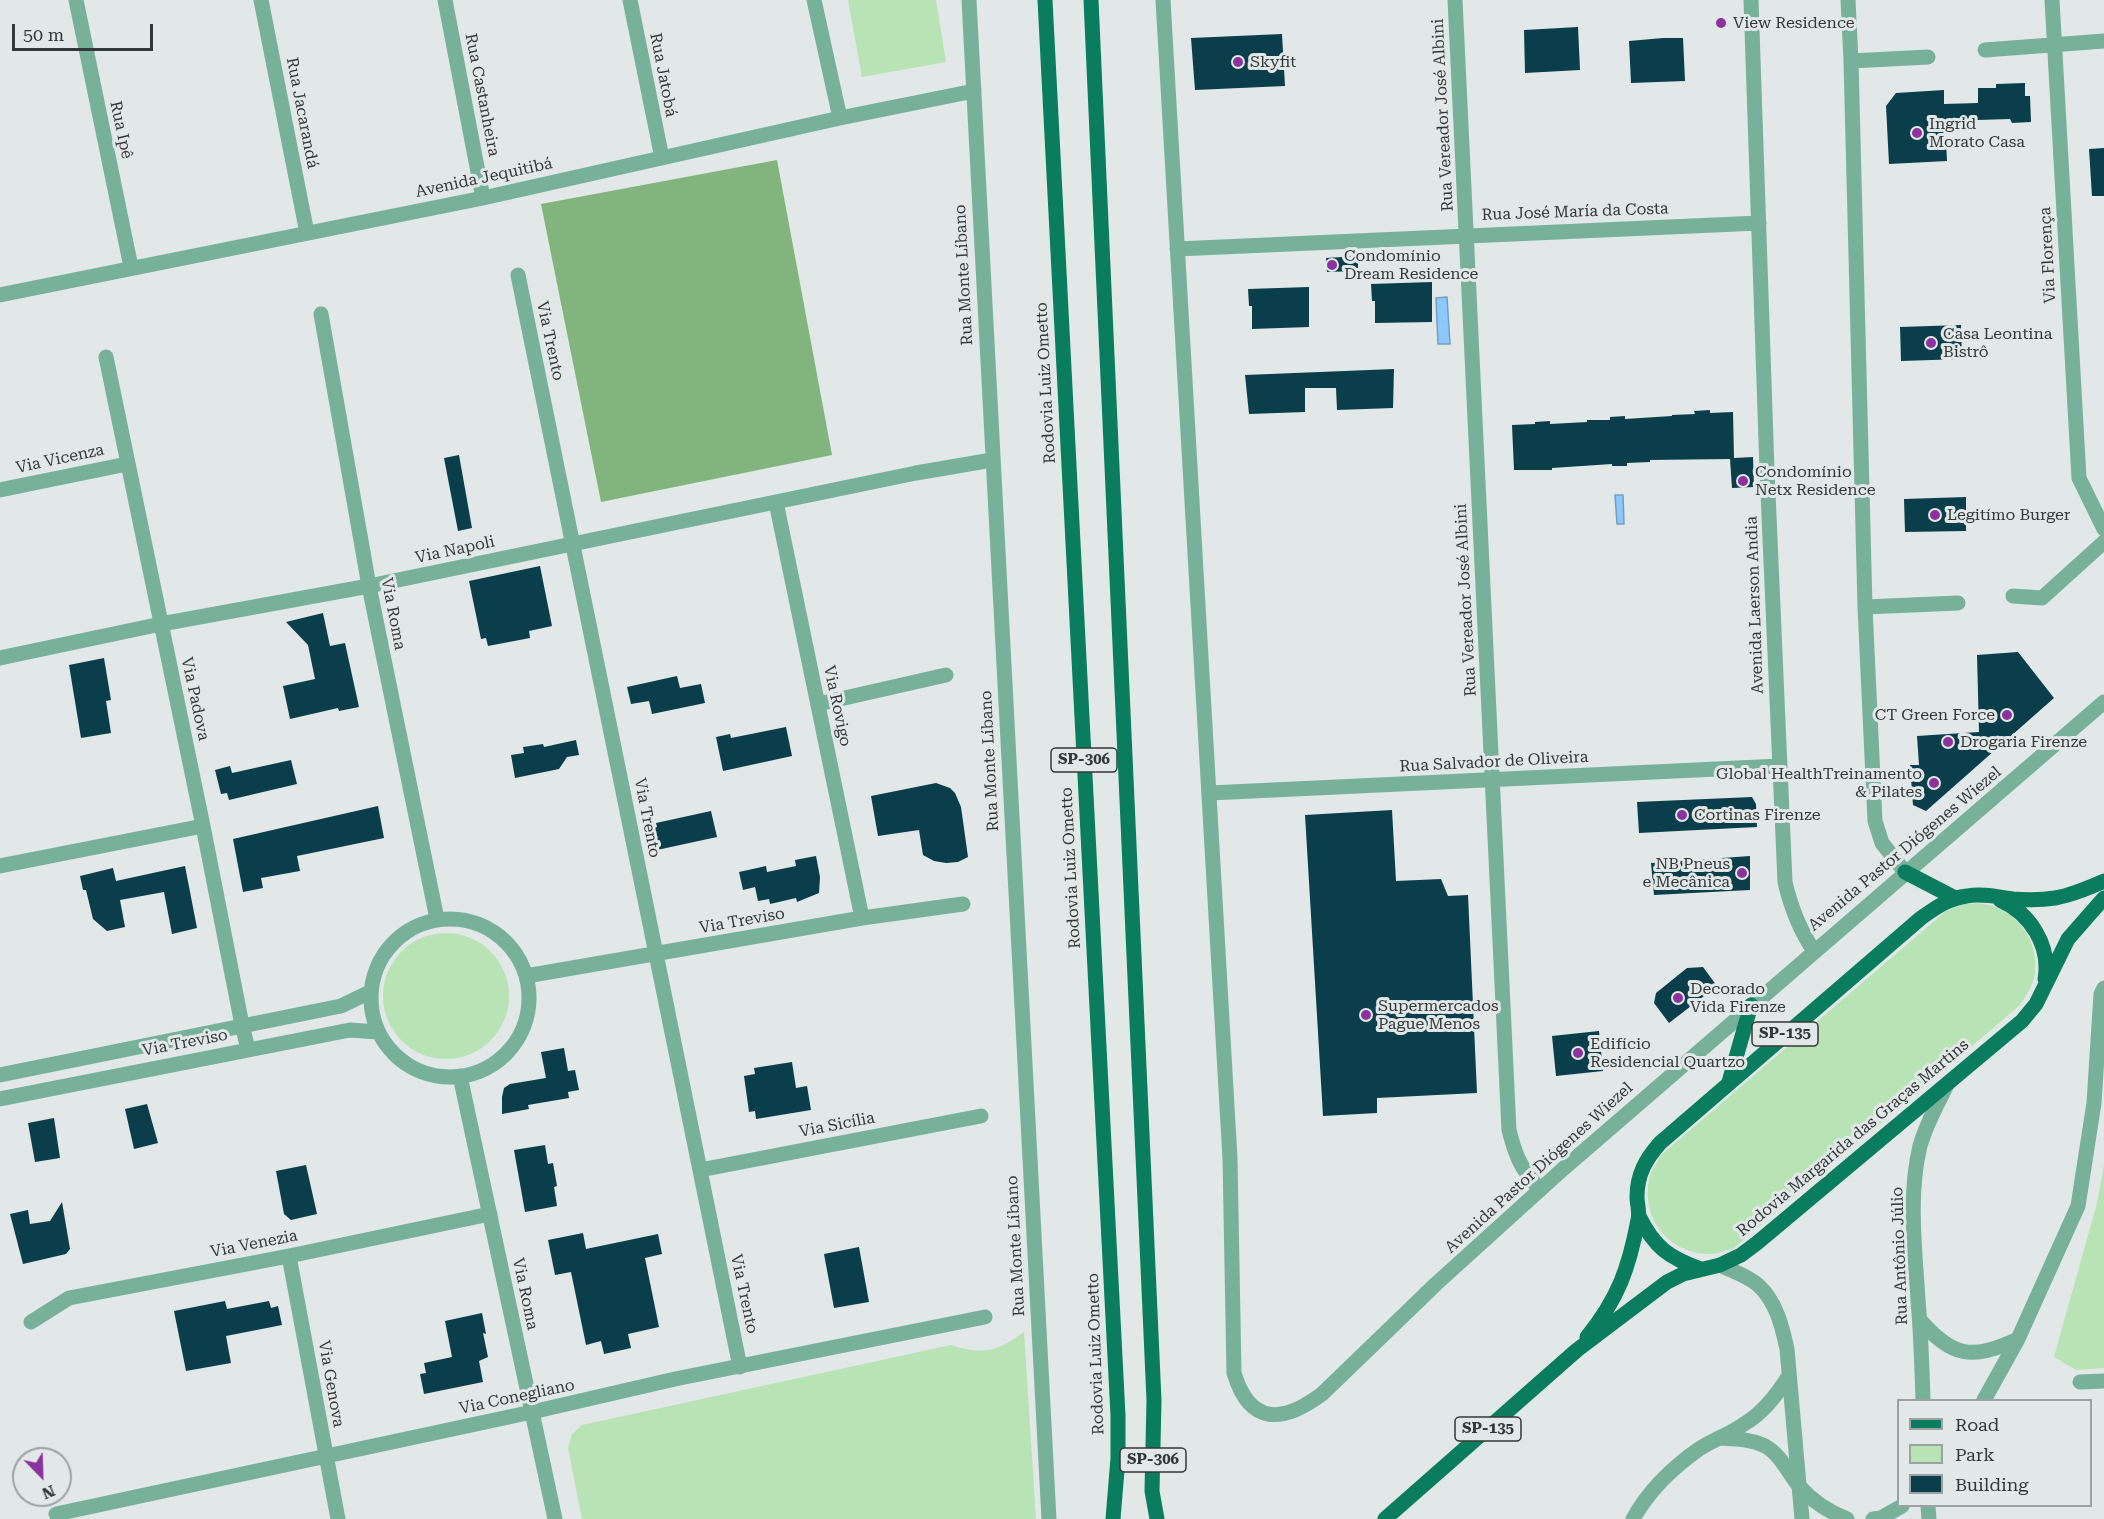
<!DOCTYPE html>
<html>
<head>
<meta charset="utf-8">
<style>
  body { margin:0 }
  #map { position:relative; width:2104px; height:1519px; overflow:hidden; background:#e1e8e7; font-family:"Roboto Serif",serif }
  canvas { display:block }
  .legend { position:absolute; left:1897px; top:1399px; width:195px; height:108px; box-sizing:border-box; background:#e1e8e7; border:2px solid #9ca2a1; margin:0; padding:8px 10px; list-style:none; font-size:18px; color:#353838 }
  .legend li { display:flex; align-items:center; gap:12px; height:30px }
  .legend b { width:30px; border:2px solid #9ca2a1 }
  .north { position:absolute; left:12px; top:1447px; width:60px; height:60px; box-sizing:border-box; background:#e1e8e7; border:2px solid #9ca2a1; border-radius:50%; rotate:157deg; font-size:16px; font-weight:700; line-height:24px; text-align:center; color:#353838 }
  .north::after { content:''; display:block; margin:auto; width:21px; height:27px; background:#8b329e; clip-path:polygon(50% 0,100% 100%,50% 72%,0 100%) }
  .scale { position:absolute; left:12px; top:24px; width:141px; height:27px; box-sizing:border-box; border:3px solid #353838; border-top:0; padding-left:8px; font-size:18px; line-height:21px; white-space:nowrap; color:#353838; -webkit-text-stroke:4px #e1e8e7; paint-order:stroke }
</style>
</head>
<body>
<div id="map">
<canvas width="2104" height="1519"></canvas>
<ul class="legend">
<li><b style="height:8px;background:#097d5e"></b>Road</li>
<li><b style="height:16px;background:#b8e3b4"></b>Park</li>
<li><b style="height:16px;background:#0a3e4b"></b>Building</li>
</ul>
<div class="north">N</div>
<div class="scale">50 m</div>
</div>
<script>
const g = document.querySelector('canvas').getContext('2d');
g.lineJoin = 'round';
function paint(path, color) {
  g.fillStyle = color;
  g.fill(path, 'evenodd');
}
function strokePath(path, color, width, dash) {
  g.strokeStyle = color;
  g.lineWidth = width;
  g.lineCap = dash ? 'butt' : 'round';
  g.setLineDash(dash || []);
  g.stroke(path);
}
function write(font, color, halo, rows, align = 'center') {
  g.font = font + ' "Roboto Serif",serif';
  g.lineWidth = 6;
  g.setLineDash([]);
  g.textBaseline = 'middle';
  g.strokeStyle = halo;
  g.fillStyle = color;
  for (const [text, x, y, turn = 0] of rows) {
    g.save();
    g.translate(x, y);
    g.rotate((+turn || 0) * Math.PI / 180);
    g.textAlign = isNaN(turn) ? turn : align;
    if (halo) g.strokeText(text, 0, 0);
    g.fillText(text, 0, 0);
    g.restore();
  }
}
const green = new Path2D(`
  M 848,0 L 936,0 L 946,62 L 862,77 Z
  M 1964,904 C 1970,904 1977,903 1983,904 C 2015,908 2039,940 2035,972 C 2034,985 2026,996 2019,1006 L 1734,1248 C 1727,1250 1719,1253 1712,1254 C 1669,1255 1639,1217 1650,1176 C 1652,1169 1658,1162 1661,1155 L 1946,911 Z
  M383 996a63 63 0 1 1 126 0a63 63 0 1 1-126 0Z
  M 2104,1165 L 2104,1368 L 2076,1370 L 2054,1357 L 2097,1203 Z
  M 1024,1332 L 1036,1519 L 582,1519 L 568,1448 L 572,1434 L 582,1425 L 951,1345 C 983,1355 997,1352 1024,1332 Z`);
const forest = new Path2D(`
  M 777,160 L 832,455 L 601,502 L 541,204 Z`);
const water = new Path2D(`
  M 1447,297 L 1450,344 L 1438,344 L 1436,298 Z
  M 1615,495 L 1623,495 L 1624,524 L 1617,524 Z`);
const building = new Path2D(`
  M 1578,27 L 1580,70 L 1525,73 L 1524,30 Z
  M 1282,34 L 1285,86 L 1195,90 L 1191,38 Z
  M 1663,38 L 1683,38 L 1685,81 L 1631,83 L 1629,41 Z
  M 2025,83 L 2025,96 L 2030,96 L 2031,122 L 2012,123 L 2010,119 L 1945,121 L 1947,161 L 1889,164 L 1886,106 L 1896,93 L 1944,90 L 1944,104 L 1978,103 L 1978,88 L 1996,88 L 1996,84 Z
  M 2104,148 L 2104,196 L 2092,196 L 2089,149 Z
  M 1358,256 L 1358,271 L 1327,272 L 1326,258 Z
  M 1432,282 L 1432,322 L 1375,323 L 1375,301 L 1372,301 L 1371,284 Z
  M 1309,287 L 1309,327 L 1252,329 L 1252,306 L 1249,306 L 1248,289 Z
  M 1961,325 L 1962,359 L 1901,361 L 1900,327 Z
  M 1394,369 L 1393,408 L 1337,410 L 1336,388 L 1305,388 L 1305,412 L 1249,414 L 1245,375 Z
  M 1710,410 L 1710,413 L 1733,412 L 1734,458 L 1753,457 L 1754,487 L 1732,488 L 1730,459 L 1650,460 L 1650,462 L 1627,463 L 1627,466 L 1612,466 L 1612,464 L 1552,468 L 1552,470 L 1514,470 L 1512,425 L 1535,424 L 1535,422 L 1550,421 L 1550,424 L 1587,422 L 1587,420 L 1610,420 L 1610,417 L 1625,416 L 1625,419 L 1672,416 L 1672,415 L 1695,414 L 1694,411 Z
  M 459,455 L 472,528 L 458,531 L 444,458 Z
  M 1966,497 L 1966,531 L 1905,532 L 1904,499 Z
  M 540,566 L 552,626 L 529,631 L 530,638 L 488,646 L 486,638 L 481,639 L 469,581 Z
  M 323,613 L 330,646 L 345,643 L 359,707 L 339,711 L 338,708 L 290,719 L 283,686 L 315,679 L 308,645 L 286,622 Z
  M 2018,652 L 2054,698 L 1926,811 L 1913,805 L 1910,765 L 1919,765 L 1917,736 L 1979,732 L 1977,655 Z
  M 104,658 L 111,700 L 106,701 L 111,733 L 81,738 L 69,665 Z
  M 677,676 L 680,688 L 701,684 L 705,703 L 652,714 L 649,701 L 631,704 L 627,687 Z
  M 786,727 L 792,756 L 723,771 L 716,737 L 730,734 L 731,738 Z
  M 576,740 L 579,755 L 567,757 L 559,769 L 515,778 L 511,755 L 524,753 L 523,747 L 543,744 L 544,747 Z
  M 291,760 L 297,784 L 229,800 L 227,793 L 221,794 L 215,770 L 230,766 L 232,773 Z
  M 936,783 L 950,788 L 955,793 L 961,807 L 968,857 L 958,862 L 946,863 L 934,861 L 923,855 L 919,830 L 878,836 L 871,796 Z
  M 1752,797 L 1756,804 L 1757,827 L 1639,833 L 1637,802 Z
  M 378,806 L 384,838 L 297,856 L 300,871 L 261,878 L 263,888 L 243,892 L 233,839 Z
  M 1392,810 L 1396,881 L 1441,879 L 1448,896 L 1468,895 L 1477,1093 L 1377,1098 L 1377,1113 L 1323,1116 L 1305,815 Z
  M 711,811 L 717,837 L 657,850 L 653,828 L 657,827 L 656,823 Z
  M 816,856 L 820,877 L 819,893 L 797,902 L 796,898 L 770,904 L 769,899 L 758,901 L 755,887 L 743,890 L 739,872 L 766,866 L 767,872 L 796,866 L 795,860 Z
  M 1750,856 L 1750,890 L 1654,895 L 1651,863 Z
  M 185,866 L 197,928 L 172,934 L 164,892 L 120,900 L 125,927 L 107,931 L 93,919 L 86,890 L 83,890 L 80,876 L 113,868 L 116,881 Z
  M 1703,967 L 1717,986 L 1669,1023 L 1654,1003 L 1656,993 L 1687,968 Z
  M 1599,1031 L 1603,1071 L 1556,1076 L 1552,1036 Z
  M 564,1048 L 568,1071 L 575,1070 L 579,1090 L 568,1092 L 569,1098 L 528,1105 L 529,1109 L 502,1114 L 502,1097 L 504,1088 L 510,1084 L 546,1078 L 541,1052 Z
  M 792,1062 L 796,1088 L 807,1086 L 811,1110 L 756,1119 L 755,1111 L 749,1112 L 744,1076 L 755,1074 L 754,1068 Z
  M 147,1104 L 158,1143 L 134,1149 L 125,1109 Z
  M 54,1118 L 60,1158 L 35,1162 L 28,1123 Z
  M 545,1145 L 548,1164 L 553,1163 L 557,1186 L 554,1187 L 557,1206 L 525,1212 L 514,1150 Z
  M 306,1165 L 317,1214 L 291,1220 L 284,1214 L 276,1171 Z
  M 62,1202 L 70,1249 L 66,1254 L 23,1264 L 10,1214 L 28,1210 L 30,1224 L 50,1221 Z
  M 583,1233 L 586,1249 L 658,1234 L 662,1254 L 645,1258 L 659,1327 L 628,1334 L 631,1348 L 604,1354 L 601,1341 L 586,1345 L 571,1272 L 555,1275 L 548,1240 Z
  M 859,1247 L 869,1302 L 834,1308 L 824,1254 Z
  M 225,1301 L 227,1309 L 269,1301 L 271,1308 L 278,1306 L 282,1325 L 226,1336 L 231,1363 L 186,1371 L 174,1311 Z
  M 482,1313 L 486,1334 L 483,1333 L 488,1357 L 479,1361 L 483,1382 L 424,1394 L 420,1374 L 426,1373 L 424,1363 L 452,1357 L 445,1321 Z`);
const minor = new Path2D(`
  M 76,0 L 131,267
  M 261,0 L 307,233
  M 445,0 L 483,198
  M 630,0 L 662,158
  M 814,0 L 840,118
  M 969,0 L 1049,1519
  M 1163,0 L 1230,1158 L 1234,1373 C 1250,1426 1283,1423 1322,1394 L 1437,1283 L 1563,1169 L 2104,702
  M 1455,0 L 1509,1130 C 1516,1158 1521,1168 1540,1190
  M 1751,0 L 1767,470 L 1785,882 C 1791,908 1799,929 1814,951
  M 1848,0 L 1851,61 L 1865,607 L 1875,821 L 1882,843 L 1905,872
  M 2052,0 L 2079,478 L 2104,529
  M 1985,50 L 2104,41
  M 1851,61 L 1928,57
  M 1177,249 L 1759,223
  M 518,275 L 740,1367
  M 0,295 L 483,198 L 840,118 L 974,91
  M 321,314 L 369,586 L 437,919
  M 106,357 L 203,826 L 242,1025 L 248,1049
  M 0,490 L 127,464
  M 776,502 L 862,918
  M 2013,596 L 2042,598 L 2104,542
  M 1865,607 L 1958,603
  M 0,658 L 161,624 L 369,586 L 916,473 L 992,460
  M 818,704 L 946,675
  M 1210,793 L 1780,766
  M 0,866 L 203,826
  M371 998a79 79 0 1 1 158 0a79 79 0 1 1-158 0Z
  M 526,976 L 862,918 L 963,904
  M 0,1075 L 341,1006 L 370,992
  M 460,1076 L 555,1519
  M 0,1099 L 350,1030 L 378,1032
  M 700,1170 L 981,1116
  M 289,1256 L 338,1519
  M 1720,1265 C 1732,1271 1748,1276 1758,1285 C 1776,1301 1782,1326 1787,1349 L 1802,1519
  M 1920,1320 C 1953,1358 1972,1360 2018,1339
  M 31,1322 L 69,1298 L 289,1256 L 490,1214
  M 2080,1382 L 2104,1381
  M 1923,1400 C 1922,1367 1921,1334 1918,1300 C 1915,1250 1908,1195 1920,1146 C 1926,1124 1938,1103 1948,1083
  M 1984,1400 L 2018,1339 L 2078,1206 L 2094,1103 L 2101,994 L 2104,988
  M 1719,1438 C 1735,1439 1751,1439 1765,1446 C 1780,1454 1788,1472 1798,1485 C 1811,1500 1829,1512 1847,1519
  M 1928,1506 L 1929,1519
  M 56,1514 L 532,1412 L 675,1379 L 985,1317
  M 1633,1519 C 1649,1490 1672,1468 1699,1449 C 1713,1440 1730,1434 1744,1424 C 1763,1413 1776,1396 1788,1377
  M 1873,1519 L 1881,1518 L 1902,1506`);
const primary = new Path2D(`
  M 1045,0 L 1118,1415 L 1118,1458 L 1113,1519
  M 1091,0 L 1154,1400 L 1152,1491 L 1157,1519
  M 1905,872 L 1955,898
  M 2000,900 C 2030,913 2051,946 2045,979
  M 1729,1082 L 1751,1005
  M 1639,1216 C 1654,1247 1669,1258 1701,1269
  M 1587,1337 C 1618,1299 1629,1268 1638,1220 C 1640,1212 1637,1204 1637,1197 C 1637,1174 1646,1159 1660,1143 L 1921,918 C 1935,908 1949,898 1967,896 C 1982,893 1998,897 2013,899 C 2027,900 2042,900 2055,898 C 2072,895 2088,888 2104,881
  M 1385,1519 L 1577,1350 L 1667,1282 L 1683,1274 L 1720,1265 L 1741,1255 L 1757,1243 L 2022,1021 L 2036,1004 L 2068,939 L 2104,898`);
const markers = [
  [1721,23,6,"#8b329e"],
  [1238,62,6,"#8b329e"],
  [1917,133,6,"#8b329e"],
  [1332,265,6,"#8b329e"],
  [1931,343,6,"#8b329e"],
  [1743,481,6,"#8b329e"],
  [1935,515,6,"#8b329e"],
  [2007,715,6,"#8b329e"],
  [1948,742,6,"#8b329e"],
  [1934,783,6,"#8b329e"],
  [1682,815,6,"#8b329e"],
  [1742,873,6,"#8b329e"],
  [1678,998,6,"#8b329e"],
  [1366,1015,6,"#8b329e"],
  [1578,1053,6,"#8b329e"]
];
const shields = [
  [1084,760,66],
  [1785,1034,66],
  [1488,1429,66],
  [1153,1460,66]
];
const shieldNames = [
  ["SP-306",1084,760],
  ["SP-135",1785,1034],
  ["SP-135",1488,1429],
  ["SP-306",1153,1460]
];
const poiNames = [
  ["View Residence",1733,23],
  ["Skyfit",1250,62],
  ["Ingrid",1929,124],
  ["Morato Casa",1929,142],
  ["Condomínio",1344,256],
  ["Dream Residence",1344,274],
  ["Casa Leontina",1943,334],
  ["Bistrô",1943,352],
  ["Condomínio",1755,472],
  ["Netx Residence",1755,490],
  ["Legitímo Burger",1947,515],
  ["CT Green Force",1995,715,"right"],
  ["Drogaria Firenze",1960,742],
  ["Global HealthTreinamento",1922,774,"right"],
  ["& Pilates",1922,792,"right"],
  ["Cortinas Firenze",1694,815],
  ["NB Pneus",1730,864,"right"],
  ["e Mecânica",1730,882,"right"],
  ["Decorado",1690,989],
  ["Vida Firenze",1690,1007],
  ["Supermercados",1378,1006],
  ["Pague Menos",1378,1024],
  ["Edifício",1590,1044],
  ["Residencial Quartzo",1590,1062]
];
const streetNames = [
  ["Rua Jatobá",663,75,79],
  ["Rua Castanheira",482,95,79],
  ["Rua Jacarandá",302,113,79],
  ["Rua Vereador José Albini",1443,115,-93],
  ["Rua Ipê",121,130,78],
  ["Avenida Jequitibá",484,178,-12],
  ["Rua José María da Costa",1575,212,-2],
  ["Via Florença",2048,255,-93],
  ["Rua Monte Líbano",964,275,-93],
  ["Via Trento",550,341,78],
  ["Rodovia Luiz Ometto",1046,383,-93],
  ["Via Vicenza",60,459,-12],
  ["Via Napoli",455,550,-12],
  ["Rua Vereador José Albini",1466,600,-93],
  ["Avenida Laerson Andia",1755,605,-92],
  ["Via Roma",393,614,79],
  ["Via Padova",195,699,78],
  ["Via Rovigo",837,706,78],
  ["Rua Monte Líbano",990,761,-93],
  ["Rua Salvador de Oliveira",1494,762,-3],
  ["Via Trento",647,818,79],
  ["Avenida Pastor Diógenes Wiezel",1905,849,-40],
  ["Rodovia Luiz Ometto",1071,868,-93],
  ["Via Treviso",742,921,-10],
  ["Via Treviso",185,1043,-11],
  ["Via Sicília",837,1125,-11],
  ["Rodovia Margarida das Graças Martins",1853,1138,-40],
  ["Avenida Pastor Diógenes Wiezel",1539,1168,-42],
  ["Via Venezia",254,1244,-11],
  ["Rua Monte Líbano",1016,1246,-93],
  ["Rua Antônio Júlio",1900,1256,-92],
  ["Via Roma",525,1294,78],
  ["Via Trento",744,1294,78],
  ["Rodovia Luiz Ometto",1096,1354,-92],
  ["Via Genova",331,1384,80],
  ["Via Conegliano",517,1397,-12]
];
paint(green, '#b8e3b4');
paint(forest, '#82b47d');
paint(water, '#8cc9fa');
strokePath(water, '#729ec0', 1.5);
paint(building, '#0a3e4b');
strokePath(minor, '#77b19a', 15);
strokePath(primary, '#097d5e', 15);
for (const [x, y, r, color] of markers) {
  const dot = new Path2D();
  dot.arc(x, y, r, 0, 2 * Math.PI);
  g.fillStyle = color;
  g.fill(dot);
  strokePath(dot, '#e1e8e7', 2);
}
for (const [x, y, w] of shields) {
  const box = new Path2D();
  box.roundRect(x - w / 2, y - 12, w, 24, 4.5);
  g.fillStyle = '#e1e8e7';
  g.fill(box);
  strokePath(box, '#353838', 1.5);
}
write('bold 15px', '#353838', null, shieldNames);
write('16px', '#353838', '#e1e8e7', poiNames, 'left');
write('16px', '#353838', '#e1e8e7', streetNames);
</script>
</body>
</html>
